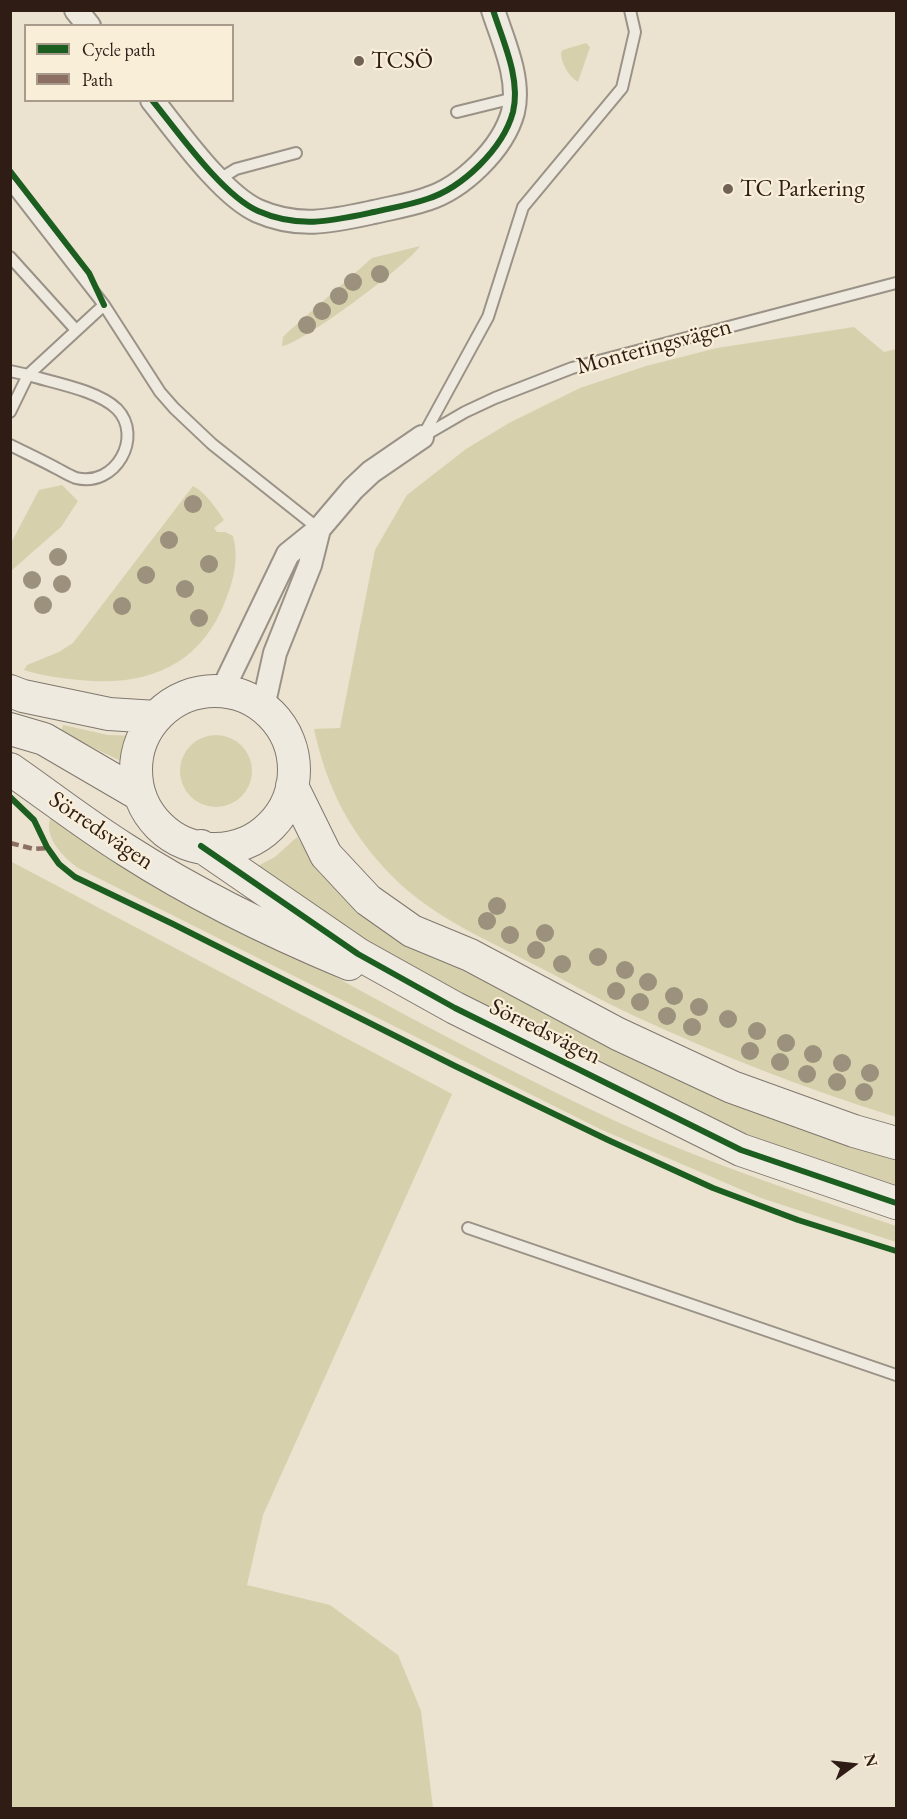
<!DOCTYPE html>
<html>
<head>
<meta charset="utf-8">
<style>
  body { margin:0 }
  #map { position:relative; width:907px; height:1819px; overflow:hidden; background:#ebe2cf; font-family:"EB Garamond",serif }
  canvas { display:block }
  .frame { position:absolute; inset:0; border:12px solid #2f1d15; pointer-events:none }
  .legend { position:absolute; left:24px; top:24px; width:210px; height:78px; box-sizing:border-box; background:#f9efd9; border:2px solid #a89b8b; margin:0; padding:8px 10px; list-style:none; font-size:18px; color:#2f1d15 }
  .legend li { display:flex; align-items:center; gap:12px; height:30px }
  .legend b { width:30px; border:2px solid #a89b8b }
  .north { position:absolute; left:823px; top:1735px; width:60px; height:60px; -webkit-text-stroke:4px #f9efd9; paint-order:stroke; rotate:75deg; font-size:16px; font-weight:700; line-height:24px; text-align:center; color:#2f1d15 }
  .north::after { content:''; display:block; margin:auto; width:21px; height:27px; background:#2f1d15; clip-path:polygon(50% 0,100% 100%,50% 72%,0 100%) }
</style>
</head>
<body>
<div id="map">
<canvas width="907" height="1819"></canvas>
<div class="frame"></div>
<ul class="legend">
<li><b style="height:8px;background:#1b5e20"></b>Cycle path</li>
<li><b style="height:8px;background:#8d6e63"></b>Path</li>
</ul>
<div class="north">N</div>
</div>
<script>
const g = document.querySelector('canvas').getContext('2d');
g.lineJoin = 'round';
function paint(path, color) {
  g.fillStyle = color;
  g.fill(path, 'evenodd');
}
function strokePath(path, color, width, dash) {
  g.strokeStyle = color;
  g.lineWidth = width;
  g.lineCap = dash ? 'butt' : 'round';
  g.setLineDash(dash || []);
  g.stroke(path);
}
function write(font, color, halo, rows, align = 'center') {
  g.font = font + ' "EB Garamond",serif';
  g.lineWidth = 4.5;
  g.setLineDash([]);
  g.textBaseline = 'middle';
  g.strokeStyle = halo;
  g.fillStyle = color;
  for (const [text, x, y, turn = 0] of rows) {
    g.save();
    g.translate(x, y);
    g.rotate((+turn || 0) * Math.PI / 180);
    g.textAlign = isNaN(turn) ? turn : align;
    if (halo) g.strokeText(text, 0, 0);
    g.fillText(text, 0, 0);
    g.restore();
  }
}
const green = new Path2D(`
  M 586,43 L 590,47 L 578,82 C 569,77 561,63 561,53 L 563,50 Z
  M 420,246 C 409,264 300,345 282,346 L 283,337 L 288,332 L 372,258 Z
  M 854,327 L 884,352 L 896,349 L 896,1117 C 806,1089 716,1054 630,1014 C 596,998 563,979 529,962 C 483,938 432,916 394,878 C 351,835 327,789 314,729 L 340,728 L 375,550 L 407,495 L 466,449 L 509,423 L 580,388 L 646,366 L 717,348 Z
  M 62,485 L 78,501 L 61,527 L 11,571 L 11,543 L 39,490 Z
  M 193,486 C 207,494 215,507 224,520 L 214,528 L 217,532 L 225,532 L 233,536 C 239,558 234,578 226,599 C 201,666 147,687 79,680 C 61,678 42,676 24,670 L 27,665 L 59,652 L 73,643 Z
  M 63,725 L 108,735 L 140,736 L 136,745 L 133,764 L 131,766 L 61,732 Z
  M180 771a36 36 0 1 1 72 0a36 36 0 1 1-72 0Z
  M 51,817 C 231,918 410,1023 596,1112 C 693,1158 794,1192 896,1226 L 896,1242 L 761,1198 L 600,1129 L 80,869 C 65,860 42,836 51,817 Z
  M 297,837 L 323,874 L 381,925 L 470,974 L 639,1059 L 896,1158 L 896,1185 L 763,1140 L 693,1113 L 452,995 L 252,869 L 275,857 Z
  M 10,861 L 452,1094 L 263,1515 L 247,1585 L 330,1605 L 398,1655 L 421,1711 L 433,1808 L 11,1808 Z`);
const lane = new Path2D(`
  M 457,112 L 514,98
  M 218,180 L 236,169 L 296,153
  M 10,184 L 104,305 L 160,392 L 174,408 L 212,444 L 319,529
  M 10,257 L 76,330
  M 10,371 L 28,375 L 10,412
  M 28,375 L 104,305
  M 423,436 L 488,317 L 523,207 L 622,88 L 635,32 L 630,10
  M 422,437 L 465,412 L 495,398 L 572,368 L 896,283
  M 10,445 C 26,453 41,460 56,468 C 62,471 70,476 76,478 C 115,488 144,437 117,409 C 97,390 54,383 28,375
  M 468,1228 L 896,1375`);
const street = new Path2D(`
  M 76,10 L 89,26
  M 152,100 C 178,132 222,195 258,211 C 299,229 332,221 374,212 C 391,208 410,205 427,199 C 462,188 503,149 513,112 C 521,79 503,41 493,10
  M 222,691 L 288,554 L 319,529 L 353,489 L 371,472 L 422,437
  M 263,707 L 275,653 L 310,565 L 319,529`);
const secondary = new Path2D(`
  M 10,691 L 23,696 L 109,714 L 156,717
  M136 770a79 79 0 1 1 158 0a79 79 0 1 1-158 0Z
  M 10,729 L 44,739 L 140,795
  M 10,769 C 49,796 86,825 126,850 C 196,895 272,932 349,964
  M 292,786 L 326,855 L 368,900 L 412,931 L 470,955 L 618,1034 L 732,1087 L 854,1131 L 896,1143
  M 201,846 L 358,954 L 455,1008 L 741,1150 L 896,1203`);
const quiet = new Path2D(`
  M 10,843 L 34,849 L 48,848`);
const cycleway = new Path2D(`
  M 152,100 C 178,132 222,195 258,211 C 299,229 332,221 374,212 C 391,208 410,205 427,199 C 462,188 503,149 513,112 C 521,79 503,41 493,10
  M 10,171 L 89,273 L 104,305
  M 10,797 L 34,820 L 47,847 L 59,864 L 75,877 L 173,924 L 455,1066 L 608,1140 L 713,1188 L 798,1220 L 896,1251
  M 201,846 L 358,954 L 455,1008 L 741,1150 L 896,1203`);
const trees = [
  [380,274],
  [353,282],
  [339,296],
  [322,311],
  [307,325],
  [193,504],
  [169,540],
  [58,557],
  [209,564],
  [146,575],
  [32,580],
  [62,584],
  [185,589],
  [43,605],
  [122,606],
  [199,618],
  [497,906],
  [487,921],
  [545,933],
  [510,935],
  [536,950],
  [598,957],
  [562,964],
  [625,970],
  [648,982],
  [616,991],
  [674,996],
  [640,1002],
  [699,1007],
  [667,1016],
  [728,1019],
  [692,1027],
  [757,1031],
  [786,1043],
  [750,1051],
  [813,1054],
  [780,1062],
  [842,1063],
  [870,1073],
  [807,1074],
  [837,1082],
  [864,1092]
];
const markers = [
  [359,61,6,"#716256"],
  [728,189,6,"#716256"]
];
const poiNames = [
  ["TCSÖ",371,61],
  ["TC Parkering",740,189]
];
const streetNames = [
  ["Monteringsvägen",654,347,-15],
  ["Sörredsvägen",101,831,34],
  ["Sörredsvägen",545,1032,26]
];
paint(green, '#d6d1ac');
strokePath(lane, '#9a9286', 14);
strokePath(street, '#9a9286', 26);
strokePath(secondary, '#7f776d', 34);
strokePath(lane, '#eeeae0', 10);
strokePath(street, '#eeeae0', 22);
strokePath(secondary, '#eeeae0', 32);
strokePath(quiet, '#8d6e63', 4.5, [9, 4.5]);
strokePath(cycleway, '#1b5e20', 6);
g.fillStyle = '#9c917d';
for (const [x, y] of trees) {
  g.beginPath();
  g.arc(x, y, 9, 0, 2 * Math.PI);
  g.fill();
}
for (const [x, y, r, color] of markers) {
  const dot = new Path2D();
  dot.arc(x, y, r, 0, 2 * Math.PI);
  g.fillStyle = color;
  g.fill(dot);
  strokePath(dot, '#f9efd9', 2);
}
write('24px', '#2f1d15', '#f9efd9', poiNames, 'left');
write('24px', '#2f1d15', '#f9efd9', streetNames);
</script>
</body>
</html>
